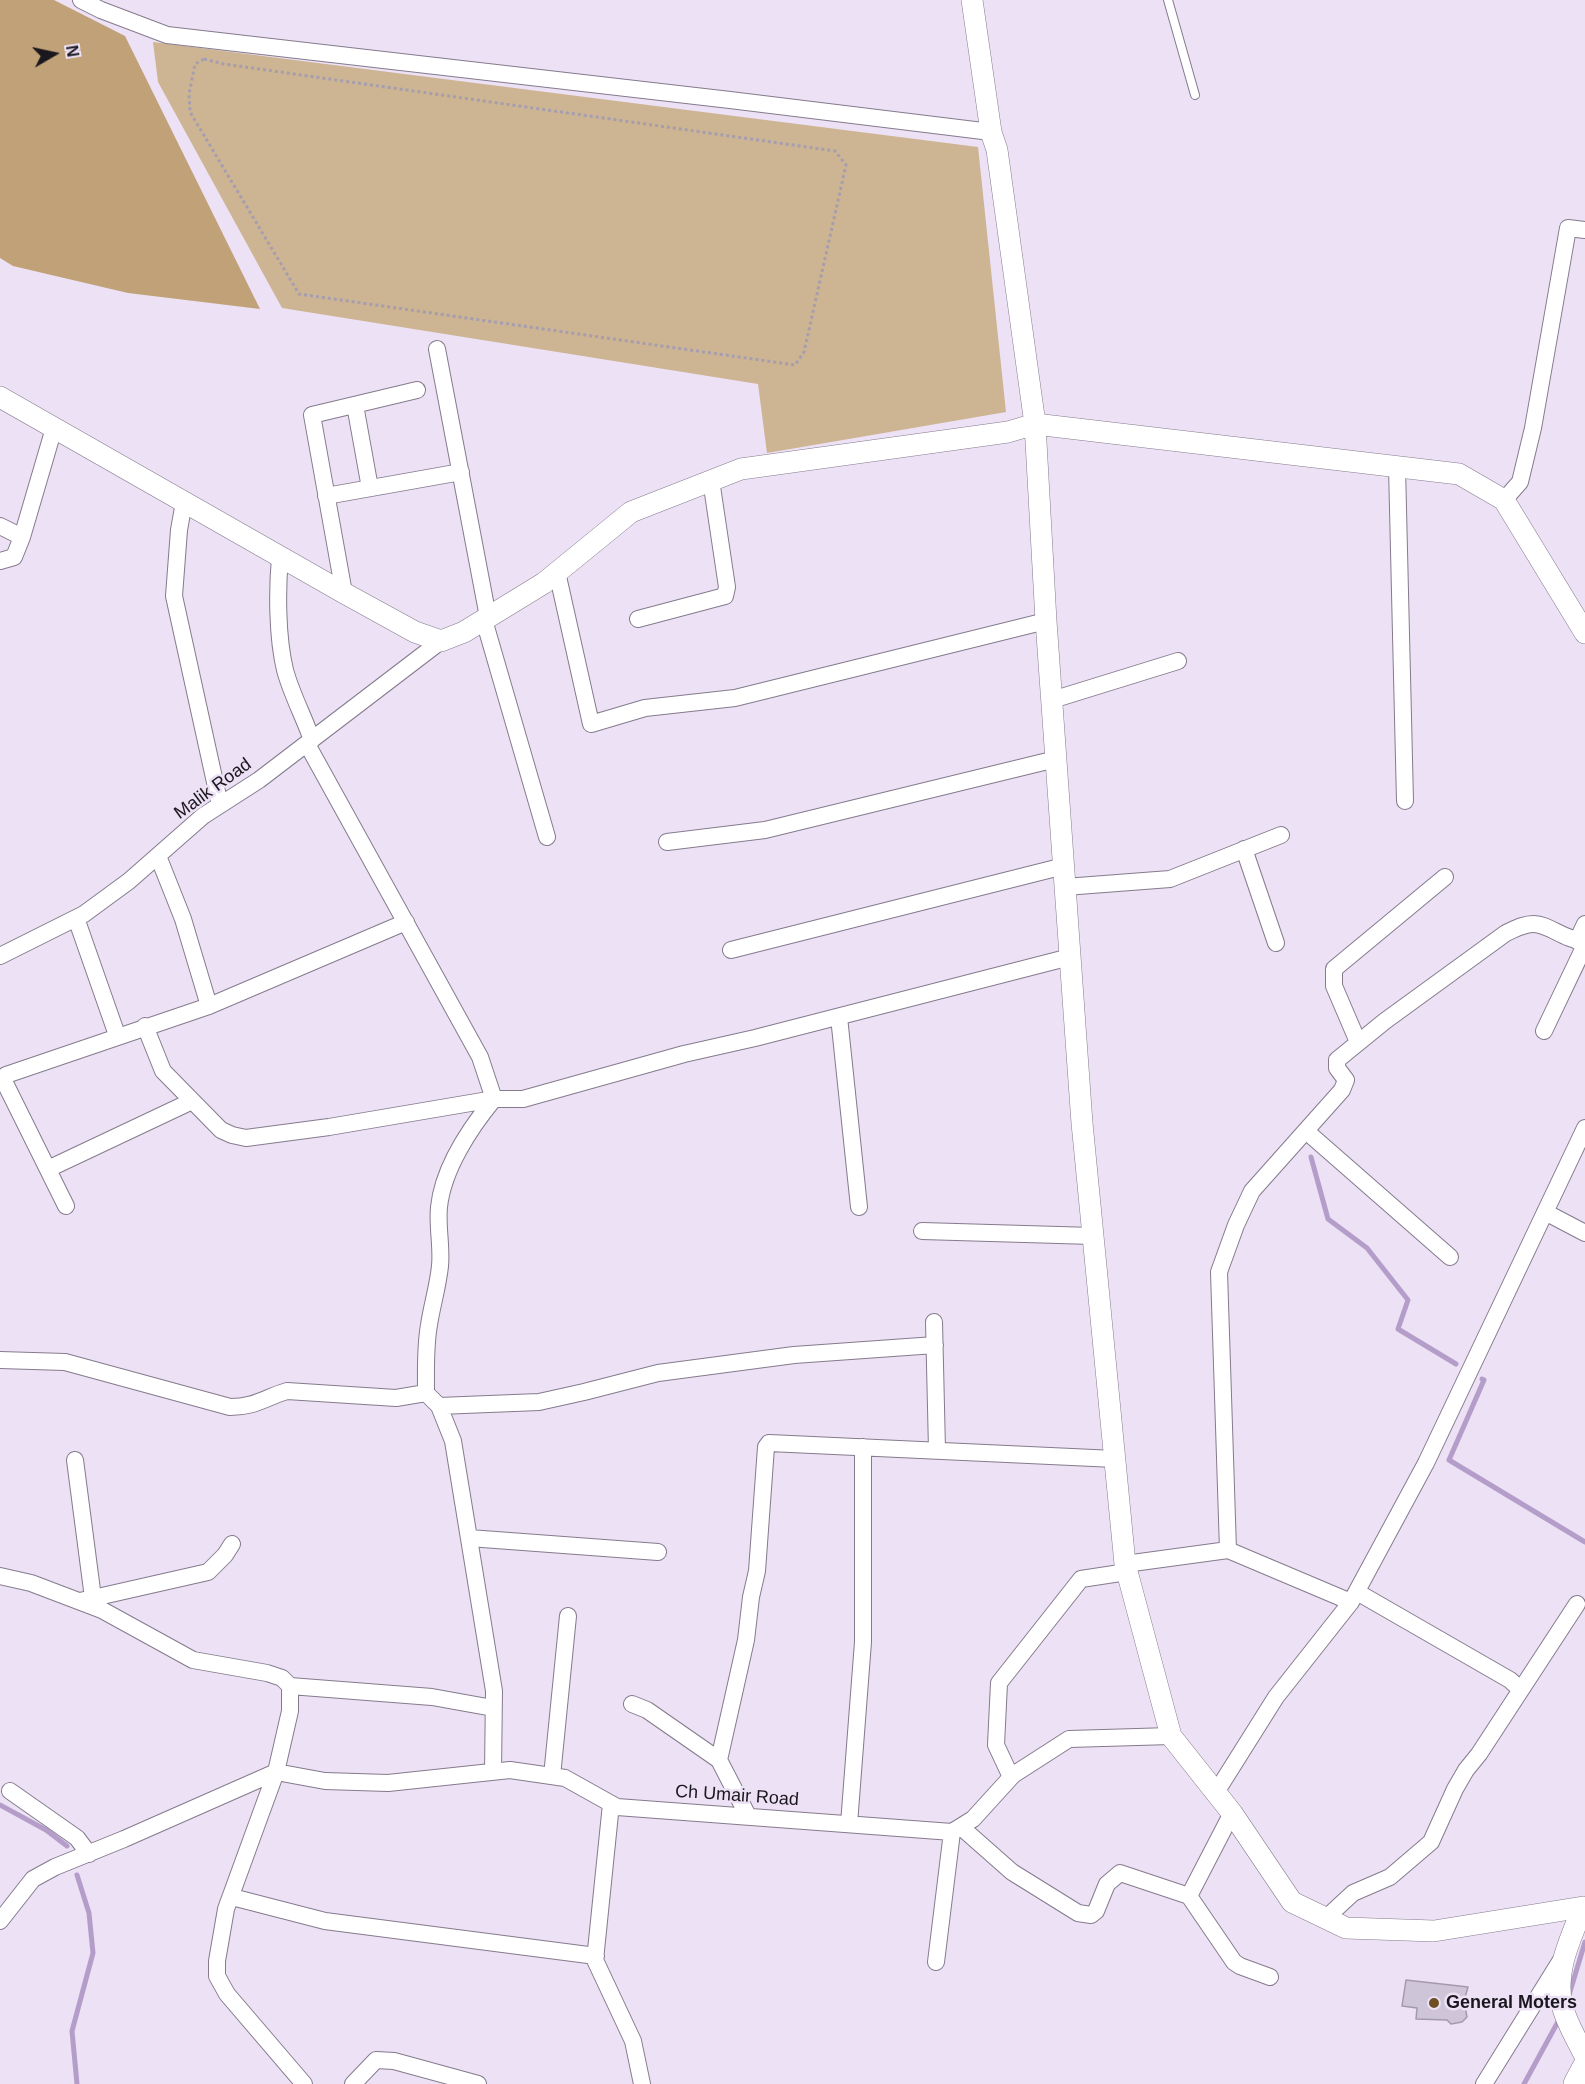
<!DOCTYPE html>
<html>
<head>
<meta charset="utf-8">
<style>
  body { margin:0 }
  #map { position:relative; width:1585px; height:2084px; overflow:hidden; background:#ece1f5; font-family:Helvetica,sans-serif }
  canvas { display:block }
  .north { position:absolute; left:24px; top:24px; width:60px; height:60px; -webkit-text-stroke:4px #ece1f5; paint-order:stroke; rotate:81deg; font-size:16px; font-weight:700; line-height:24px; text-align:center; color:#1b171e }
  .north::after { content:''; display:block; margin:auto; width:21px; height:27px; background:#1b171e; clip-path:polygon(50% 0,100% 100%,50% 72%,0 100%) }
</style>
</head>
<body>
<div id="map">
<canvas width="1585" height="2084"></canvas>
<div class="north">N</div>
</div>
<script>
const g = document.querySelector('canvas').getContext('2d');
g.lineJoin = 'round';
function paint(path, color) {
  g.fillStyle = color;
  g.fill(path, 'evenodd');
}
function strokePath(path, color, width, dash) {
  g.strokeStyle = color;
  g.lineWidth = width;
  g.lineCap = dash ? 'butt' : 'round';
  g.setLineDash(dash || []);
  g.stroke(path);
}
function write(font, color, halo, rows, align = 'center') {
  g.font = font + ' Helvetica,sans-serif';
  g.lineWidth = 5;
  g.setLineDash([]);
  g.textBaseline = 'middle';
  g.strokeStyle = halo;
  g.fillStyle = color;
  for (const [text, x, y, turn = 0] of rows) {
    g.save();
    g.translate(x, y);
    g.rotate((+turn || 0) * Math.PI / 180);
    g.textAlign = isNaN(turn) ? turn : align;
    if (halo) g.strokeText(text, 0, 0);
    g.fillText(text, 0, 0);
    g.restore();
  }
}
const green = new Path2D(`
  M 153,42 L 978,147 L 1006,412 L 767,453 L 758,384 L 282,308 L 158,82 Z`);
const forest = new Path2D(`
  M 0,0 L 54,0 L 125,36 L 260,309 L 128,293 L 13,266 L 0,258 Z`);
const stream = new Path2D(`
  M 1311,1157 L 1328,1219 L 1367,1248 L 1408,1300 L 1398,1329 L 1456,1364
  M 1482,1379 L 1484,1380 L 1449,1460 L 1585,1542
  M 0,1805 L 46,1830 L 67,1846
  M 77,1875 L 89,1913 L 93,1953 L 72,2031 L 77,2084
  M 1569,1995 L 1585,1942
  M 1524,2084 L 1560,2018`);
const building = new Path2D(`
  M 1406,1980 L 1468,1987 L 1464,2001 L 1467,2017 L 1462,2022 L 1451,2024 L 1447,2020 L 1416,2019 L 1417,2008 L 1402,2006 Z`);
const path = new Path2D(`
  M 204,59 L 224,64 L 835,151 L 846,165 L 804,352 L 795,365 L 299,294 L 190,112 L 189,94 L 195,64 Z`);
const service = new Path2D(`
  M 1168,0 L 1195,95`);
const minor = new Path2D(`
  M 81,0 L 101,10 L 167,35 L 730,100 L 991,132
  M 437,349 L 488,617
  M 355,405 L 370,488
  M 1397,467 L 1405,801
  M 326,496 L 461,472
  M 1504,500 L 1520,482 L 1533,428 L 1568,228 L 1585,230
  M 184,502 L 179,530 L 174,596 L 220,805
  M 0,526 L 22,537 L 54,428
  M 280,557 C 277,590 277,637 285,670 C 291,693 304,717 312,740
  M 0,561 L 14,557 L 22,537
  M 557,572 L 591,724 L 645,708 L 735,698 L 1046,621
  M 344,593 L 312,415 L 417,390
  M 638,619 L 725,596 L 727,587 L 711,480
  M 484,620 L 547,837
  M 1052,700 L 1178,661
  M 307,744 L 480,1057 L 494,1099
  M 667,842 L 765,830 L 1056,759
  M 1244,849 L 1276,943
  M 158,856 L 183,919 L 209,1006
  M 1065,887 L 1170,879 L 1281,835
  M 76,918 L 117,1035
  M 1577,941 L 1585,924
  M 731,950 L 1064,866
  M 0,956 L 84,914 L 129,881 L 203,816 L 259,780 L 441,641
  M 839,1017 L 859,1207
  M 145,1026 L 163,1071 L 221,1130 L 232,1135 L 246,1138 L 329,1127 L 494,1099 L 523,1099 L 684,1054 L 755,1038 L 1070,957
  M 1544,1031 L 1585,945
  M 1358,1042 L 1334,986 L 1334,969 L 1445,877
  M 1306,1131 L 1450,1257
  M 48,1169 L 192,1101
  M 66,1206 L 4,1081 L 6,1075 L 209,1006 L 406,922
  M 1545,1212 L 1585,1233
  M 922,1231 L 1093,1236
  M 934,1322 L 937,1450
  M 0,1360 L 65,1362 L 230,1407 C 255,1407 264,1398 287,1391 L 396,1398 L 426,1393
  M 439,1406 L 539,1402 L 584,1392 L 658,1373 L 794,1355 L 935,1345
  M 75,1460 L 93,1598
  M 469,1538 L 658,1552
  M 1228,1550 L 1219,1272 L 1236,1225 L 1252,1191 L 1342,1090 L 1346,1080 L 1337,1068 L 1337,1060 L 1385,1021 L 1506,933 C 1515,929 1523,924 1534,924 C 1549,924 1565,941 1585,941
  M 1125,1564 L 1228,1550 L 1351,1602
  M 0,1576 L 31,1583 L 102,1610 L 193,1660 L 267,1673 L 282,1678 L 290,1686 L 290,1711 L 276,1772 L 226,1909 L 217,1961 L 217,1976 L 227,1994 L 304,2084
  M 1357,1592 L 1510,1680 L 1521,1690
  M 80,1601 L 208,1572 L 225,1555 L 232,1544
  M 290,1686 L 432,1697 L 493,1708
  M 632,1704 L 647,1710 L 719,1760
  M 493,1772 L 494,1691 L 453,1441 L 439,1406 L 426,1393 C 426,1371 425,1347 429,1325 C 432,1305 438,1286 440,1266 C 442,1247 437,1227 439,1207 C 443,1169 470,1128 494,1099
  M 552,1776 L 568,1616
  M 1011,1777 L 996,1745 L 999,1683 L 1081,1579 L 1127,1572
  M 10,1791 L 77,1838 L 89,1854
  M 1215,1794 L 1276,1697 L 1351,1602 L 1426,1463 L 1585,1128
  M 611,1804 L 595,1960 L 633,2041 L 642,2084
  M 748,1816 L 719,1760 L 746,1640 L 751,1597 L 757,1571 L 766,1447 L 769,1443 L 1115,1459
  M 849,1824 L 863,1642 L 863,1447
  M 961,1827 L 1012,1872 L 1078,1913 L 1091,1915 L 1096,1911 L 1107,1884 L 1120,1873 L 1189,1896 L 1232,1813
  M 1189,1896 L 1234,1962 L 1240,1966 L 1270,1977
  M 232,1897 L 325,1921 L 596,1956
  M 1326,1918 L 1353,1893 L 1390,1877 L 1431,1842 L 1455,1789 L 1466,1770 L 1479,1754 L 1577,1604
  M 0,1921 L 33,1879 L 55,1867 L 124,1839 L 276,1772 L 325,1781 L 388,1783 L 510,1770 L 565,1778 L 617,1807 L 952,1832 L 973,1819 L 1013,1775 L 1069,1739 L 1171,1736
  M 936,1962 L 952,1832
  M 353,2084 L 376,2060 L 394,2061 L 478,2084
  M 1484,2084 L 1561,1960`);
const tertiary = new Path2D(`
  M 972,0 L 991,132 L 997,150 L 1035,424 L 1046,621 L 1082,1123 L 1125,1564 L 1171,1736 L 1232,1813 L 1292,1902 L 1346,1928 L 1434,1931 L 1583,1907 C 1571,1938 1554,1970 1562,2005 C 1566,2022 1577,2040 1585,2056
  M 0,397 L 344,593 L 415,632 L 441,641 L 464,632 L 544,583 L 631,512 L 741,469 L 1008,432 L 1035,424 L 1459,474 L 1504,500 L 1585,633`);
const trunk = new Path2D(`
  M 1577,2084 L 1585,2069`);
const markers = [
  [1434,2003,6,"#6d4f24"]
];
const streetNames = [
  ["Malik Road",213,789,-36],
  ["Ch Umair Road",737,1796,4]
];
const poiNames = [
  ["General Moters",1446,2003]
];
paint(green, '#cdb493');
paint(forest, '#c1a177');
strokePath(stream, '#b59dc9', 5);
paint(building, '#cfc5d8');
strokePath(building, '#a49aad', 1.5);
strokePath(service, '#857b8d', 10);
strokePath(minor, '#857b8d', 18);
strokePath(tertiary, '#857b8d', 22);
strokePath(trunk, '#857b8d', 28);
strokePath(path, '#a69ead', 3, [3, 3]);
strokePath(service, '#fff', 8);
strokePath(minor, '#fff', 16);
strokePath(tertiary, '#fff', 21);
strokePath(trunk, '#fff', 27);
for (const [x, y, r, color] of markers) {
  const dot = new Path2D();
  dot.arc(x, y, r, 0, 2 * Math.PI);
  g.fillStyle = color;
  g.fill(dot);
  strokePath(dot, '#ece1f5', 2);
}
write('18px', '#1b171e', '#ece1f5', streetNames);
write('bold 18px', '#1b171e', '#ece1f5', poiNames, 'left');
</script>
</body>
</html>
